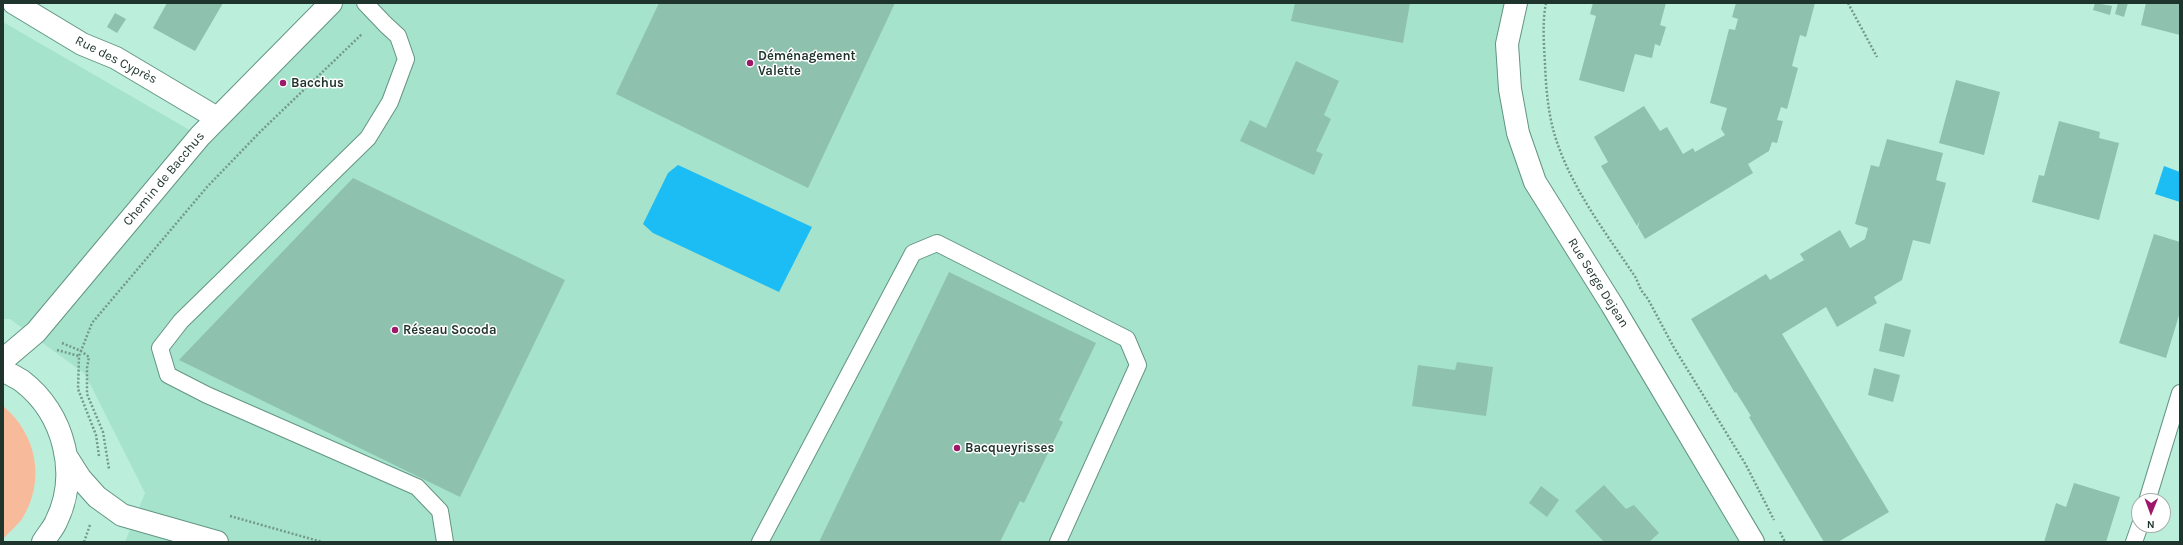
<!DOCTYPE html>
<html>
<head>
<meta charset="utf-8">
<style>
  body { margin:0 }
  #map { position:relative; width:2183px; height:545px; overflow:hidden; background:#bbefdb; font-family:Karla,sans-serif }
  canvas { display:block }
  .frame { position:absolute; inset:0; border:4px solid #1f342c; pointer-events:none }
  .north { position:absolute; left:2131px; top:493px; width:40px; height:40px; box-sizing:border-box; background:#fff; border:1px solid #a5aeab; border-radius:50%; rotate:181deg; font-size:11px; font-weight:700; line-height:16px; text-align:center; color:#1f342c }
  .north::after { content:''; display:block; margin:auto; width:14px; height:18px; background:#9d186a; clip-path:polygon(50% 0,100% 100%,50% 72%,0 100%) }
</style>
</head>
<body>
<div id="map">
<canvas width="2183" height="545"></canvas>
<div class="frame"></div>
<div class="north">N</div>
</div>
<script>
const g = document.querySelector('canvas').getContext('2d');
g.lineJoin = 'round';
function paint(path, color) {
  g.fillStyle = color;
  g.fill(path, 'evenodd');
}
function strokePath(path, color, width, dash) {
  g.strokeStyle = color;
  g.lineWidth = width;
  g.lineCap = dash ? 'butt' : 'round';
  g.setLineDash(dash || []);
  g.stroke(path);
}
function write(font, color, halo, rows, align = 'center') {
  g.font = font + ' Karla,sans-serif';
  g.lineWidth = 3;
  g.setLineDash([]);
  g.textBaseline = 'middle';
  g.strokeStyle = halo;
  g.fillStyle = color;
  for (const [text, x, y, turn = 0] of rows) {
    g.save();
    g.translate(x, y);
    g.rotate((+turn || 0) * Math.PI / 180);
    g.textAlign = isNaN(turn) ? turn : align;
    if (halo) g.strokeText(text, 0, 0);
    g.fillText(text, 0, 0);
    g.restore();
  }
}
const built = new Path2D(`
  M 331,3 L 1516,3 L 1518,133 L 1753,542 L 125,542 L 145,493 L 85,374 L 10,319 L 3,319 L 3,22 L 200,136 Z`);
const green = new Path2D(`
  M 3,406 C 37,434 46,481 22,519 C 17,526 9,532 3,539 Z`);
const water = new Path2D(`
  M 678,165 L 812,227 L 779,292 L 653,233 L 643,224 L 668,173 Z
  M 2164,166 L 2180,172 L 2180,202 L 2155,194 Z`);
const building = new Path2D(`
  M 167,3 L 223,3 L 195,51 L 153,28 Z
  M 659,3 L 895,3 L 808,188 L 616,94 Z
  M 1295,3 L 1410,3 L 1403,43 L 1291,21 Z
  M 1593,3 L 1666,3 L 1660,25 L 1666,27 L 1660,46 L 1655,44 L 1652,58 L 1635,54 L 1624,92 L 1579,80 L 1596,16 L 1590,14 Z
  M 1736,3 L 1815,3 L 1806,37 L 1800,35 L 1792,66 L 1798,68 L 1787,109 L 1781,107 L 1777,120 L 1783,121 L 1777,143 L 1772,142 L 1769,151 L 1748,164 L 1753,173 L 1645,239 L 1638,227 L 1640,220 L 1637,226 L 1601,166 L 1608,162 L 1594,137 L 1644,106 L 1660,131 L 1667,127 L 1683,154 L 1693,148 L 1695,152 L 1725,135 L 1721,129 L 1727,108 L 1710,103 L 1729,29 L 1735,30 L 1738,19 L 1732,17 Z
  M 2095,3 L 2112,6 L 2110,15 L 2093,10 Z
  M 2118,3 L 2128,3 L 2124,17 L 2115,14 Z
  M 2146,3 L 2180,3 L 2180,35 L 2141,25 Z
  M 115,13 L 126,19 L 117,33 L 107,27 Z
  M 1296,61 L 1339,81 L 1324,115 L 1331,119 L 1316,151 L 1323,154 L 1314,175 L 1240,141 L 1250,120 L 1266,128 Z
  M 1956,80 L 2000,92 L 1984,155 L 1939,143 Z
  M 2059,121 L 2100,132 L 2099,138 L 2119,143 L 2099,220 L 2032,202 L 2039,175 L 2044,176 Z
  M 1887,139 L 1943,153 L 1936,180 L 1946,183 L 1930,244 L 1913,240 L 1902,280 L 1874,297 L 1877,303 L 1837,327 L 1826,307 L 1782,334 L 1889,512 L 1838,542 L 1824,542 L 1749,417 L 1751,416 L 1736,392 L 1735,393 L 1691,319 L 1766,274 L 1770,280 L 1804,260 L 1800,254 L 1840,230 L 1850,248 L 1865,239 L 1868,228 L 1855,224 L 1871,165 L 1879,167 Z
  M 353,178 L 565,280 L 460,497 L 179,360 Z
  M 2154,234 L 2180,242 L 2180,312 L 2166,358 L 2119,343 Z
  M 949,272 L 1096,343 L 1059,420 L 1063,422 L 1024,503 L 1020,501 L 1000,542 L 819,542 Z
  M 1885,323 L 1911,330 L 1904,357 L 1879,351 Z
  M 1457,362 L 1493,367 L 1486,416 L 1412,406 L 1418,365 L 1455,370 Z
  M 1874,368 L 1900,375 L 1893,402 L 1868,395 Z
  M 2074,483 L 2120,497 L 2106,542 L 2044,542 L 2056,503 L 2066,507 Z
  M 1604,485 L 1626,509 L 1634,505 L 1659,533 L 1649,542 L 1604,542 L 1575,511 Z
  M 1541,486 L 1559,500 L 1547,517 L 1529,503 Z`);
const path = new Path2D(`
  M 1546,3 C 1542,23 1544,44 1545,64 C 1546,88 1548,113 1555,136 C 1571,188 1606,233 1636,278 L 1641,290 L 1648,299 L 1673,346 L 1746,465 L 1774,520
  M 1848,3 L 1877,57
  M 62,343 L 81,351 L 89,357 L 87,368 L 87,394 L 103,432 L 109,469
  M 57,350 L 79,356
  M 99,456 L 96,435 L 78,389 L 79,356 L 92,323 L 207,187 L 261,131 L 362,34
  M 230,516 L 322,542
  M 1780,532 L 1785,542
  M 84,542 L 90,525`);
const service = new Path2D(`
  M 365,3 L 386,25 L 398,36 L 406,59 L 390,102 L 368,138 L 181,321 L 160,348 L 168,375 L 207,395 L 417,487 L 440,511 L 445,542
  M 2147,501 L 2180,393
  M 760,542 L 913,253 L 937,243 L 1127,339 L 1138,365 L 1058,542
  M 2134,542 L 2140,525`);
const minor = new Path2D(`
  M 14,3 L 82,44 L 116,58 L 217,118
  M 1516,3 L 1507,44 L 1510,89 L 1518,133 L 1535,182 L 1612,305 L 1753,542
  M 3,360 L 36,332 L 200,136 L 331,3`);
const tertiary = new Path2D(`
  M 3,370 C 9,374 16,377 22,381 C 64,413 80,474 56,522 C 53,529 47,535 43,542
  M 66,456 L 80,478 L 97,497 L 122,515 L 217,542`);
const markers = [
  [750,63,4,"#9d186a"],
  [283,83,4,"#9d186a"],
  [395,330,4,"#9d186a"],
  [957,448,4,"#9d186a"]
];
const poiNames = [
  ["Déménagement",758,56],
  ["Valette",758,71],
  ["Bacchus",291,83],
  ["Réseau Socoda",403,330],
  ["Bacqueyrisses",965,448]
];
const streetNames = [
  ["Rue des Cyprès",116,60,27],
  ["Chemin de Bacchus",164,179,-50],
  ["Rue Serge Dejean",1598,283,58]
];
paint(built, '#a6e3cc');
paint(green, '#f7bb9b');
paint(water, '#1cbcf4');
paint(building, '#8ec1ae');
strokePath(service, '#639583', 18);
strokePath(minor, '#639583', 24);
strokePath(tertiary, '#639583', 24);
strokePath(path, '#73998b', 2.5, [2, 2]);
strokePath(service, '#fff', 16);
strokePath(minor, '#fff', 22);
strokePath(tertiary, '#fff', 22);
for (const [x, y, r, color] of markers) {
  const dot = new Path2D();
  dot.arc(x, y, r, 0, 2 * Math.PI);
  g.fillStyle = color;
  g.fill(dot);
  strokePath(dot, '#fff', 1.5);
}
write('bold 13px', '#1f342c', '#fff', poiNames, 'left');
write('13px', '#1f342c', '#fff', streetNames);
</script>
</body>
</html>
